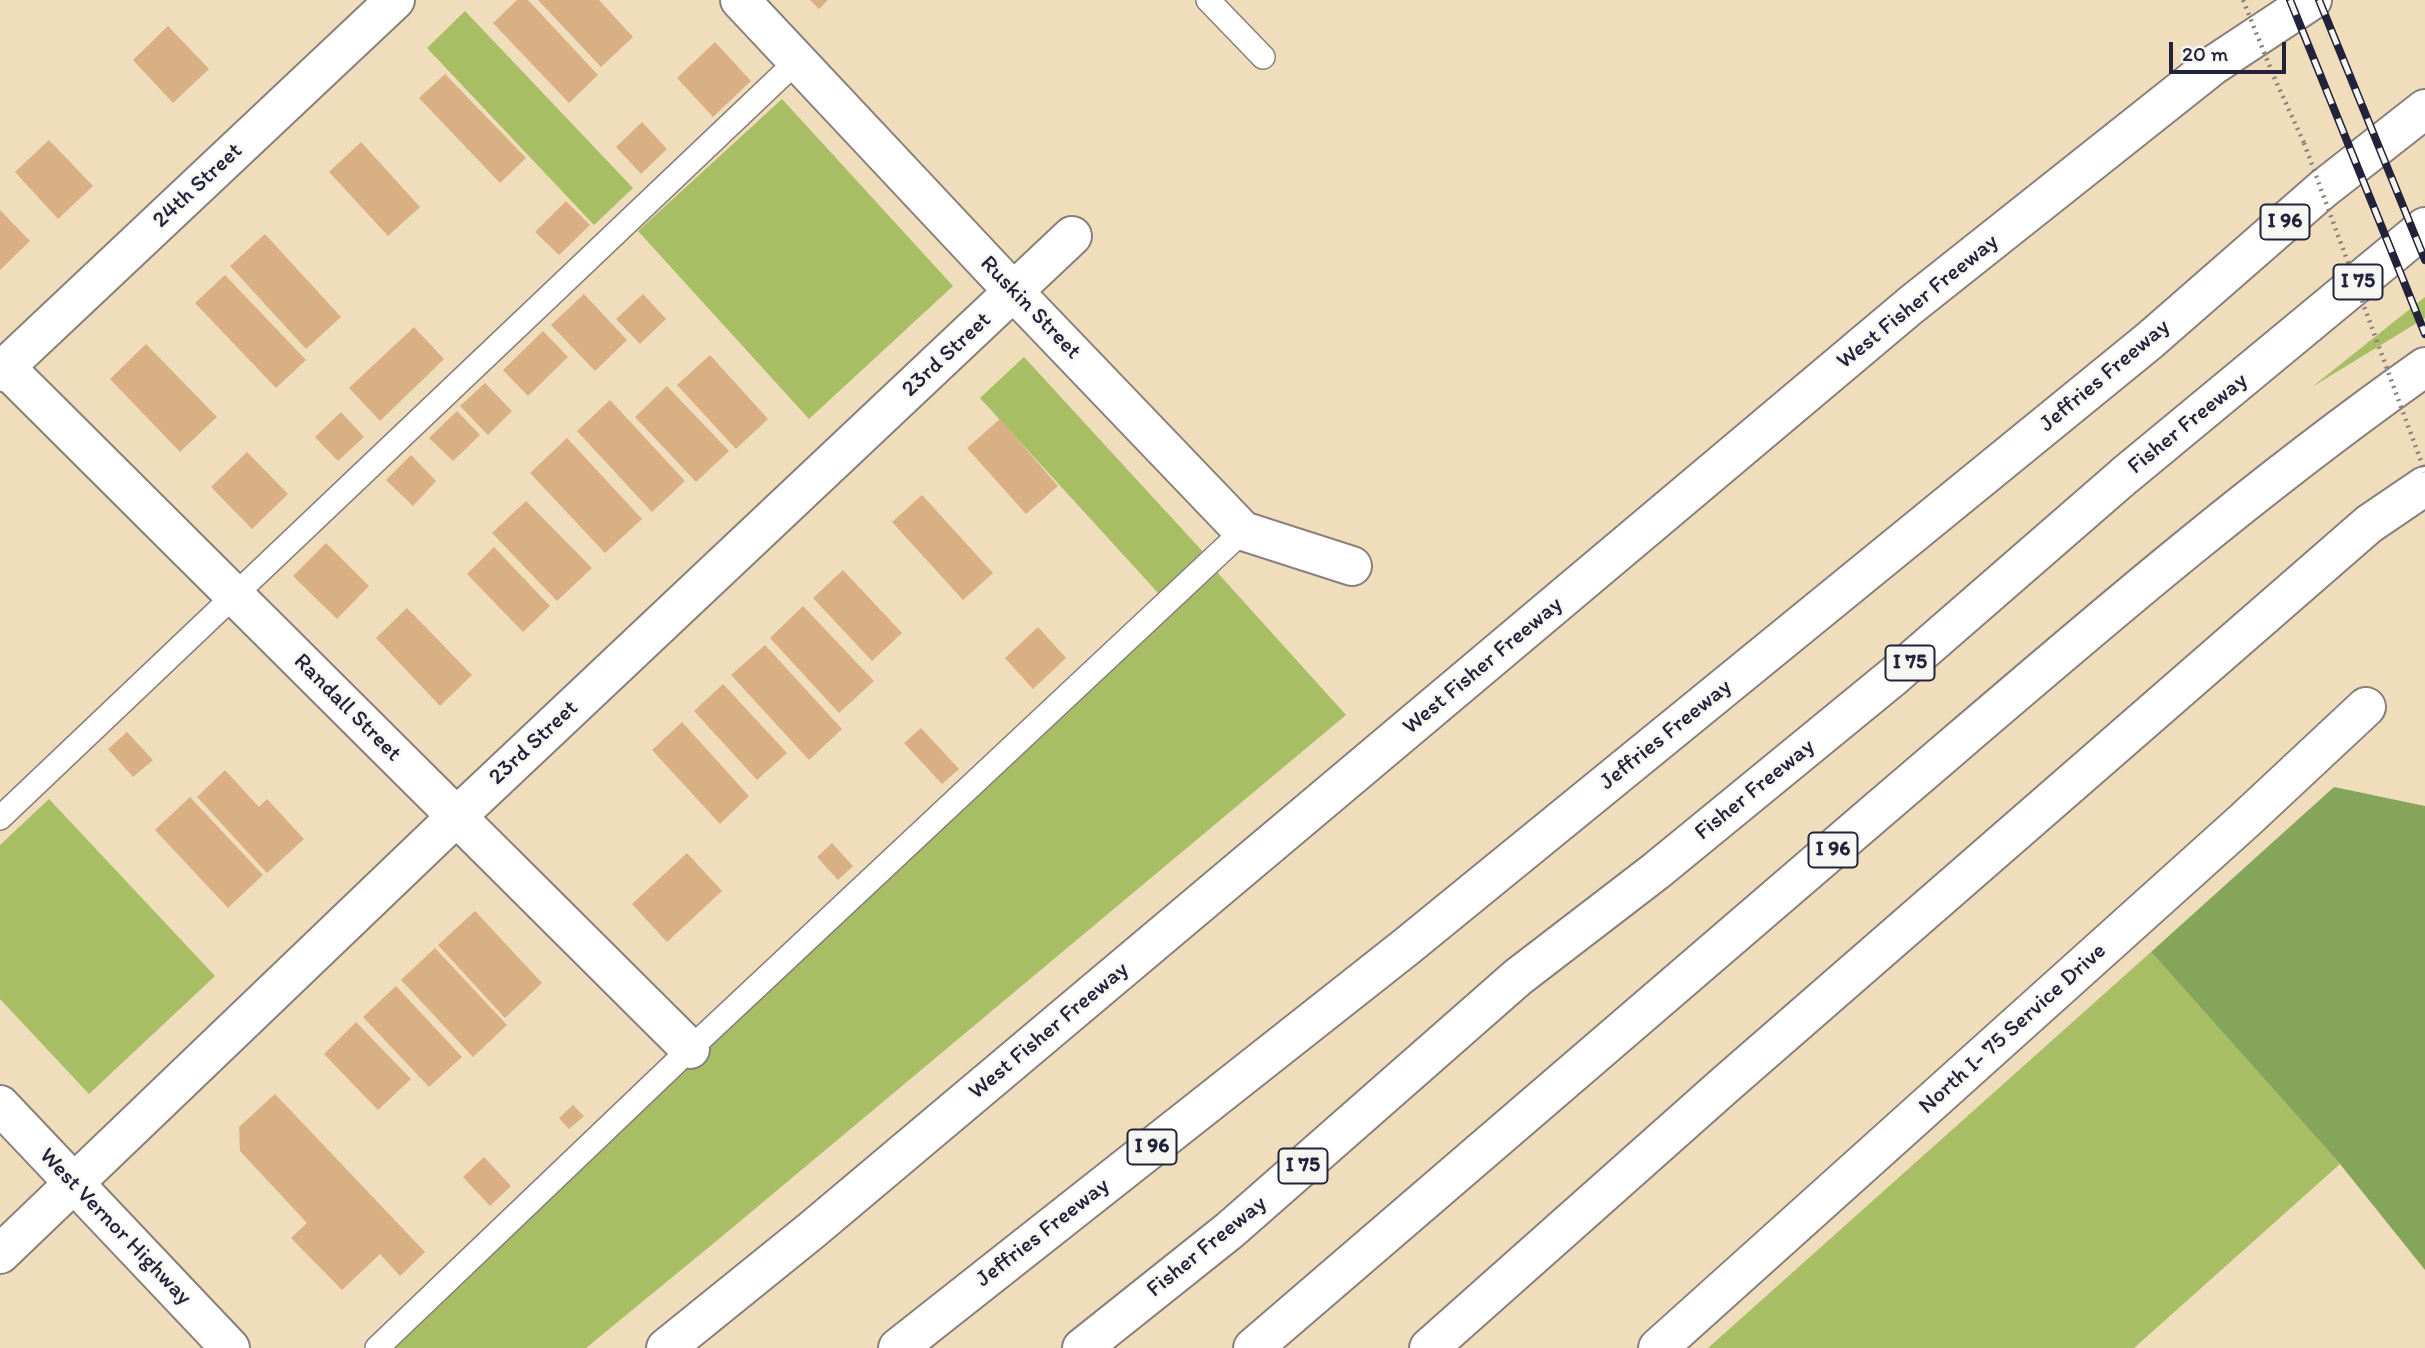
<!DOCTYPE html>
<html>
<head>
<meta charset="utf-8">
<style>
  body { margin:0 }
  #map { position:relative; width:2425px; height:1348px; overflow:hidden; background:#f0ddbc; font-family:Itim,sans-serif }
  canvas { display:block }
  .scale { position:absolute; left:2169px; top:42px; width:117px; height:32px; box-sizing:border-box; border:4px solid #22223b; border-top:0; padding-left:9px; font-size:21px; line-height:24px; white-space:nowrap; color:#22223b; -webkit-text-stroke:5px #f6f6f2; paint-order:stroke }
</style>
</head>
<body>
<div id="map">
<canvas width="2425" height="1348"></canvas>
<div class="scale">20 m</div>
</div>
<script>
const g = document.querySelector('canvas').getContext('2d');
g.lineJoin = 'round';
function paint(path, color) {
  g.fillStyle = color;
  g.fill(path, 'evenodd');
}
function strokePath(path, color, width, dash) {
  g.strokeStyle = color;
  g.lineWidth = width;
  g.lineCap = dash ? 'butt' : 'round';
  g.setLineDash(dash || []);
  g.stroke(path);
}
function write(font, color, halo, rows, align = 'center') {
  g.font = font + ' Itim,sans-serif';
  g.lineWidth = 5;
  g.setLineDash([]);
  g.textBaseline = 'middle';
  g.strokeStyle = halo;
  g.fillStyle = color;
  for (const [text, x, y, turn = 0] of rows) {
    g.save();
    g.translate(x, y);
    g.rotate((+turn || 0) * Math.PI / 180);
    g.textAlign = isNaN(turn) ? turn : align;
    if (halo) g.strokeText(text, 0, 0);
    g.fillText(text, 0, 0);
    g.restore();
  }
}
const green = new Path2D(`
  M 465,11 L 633,188 L 594,225 L 427,48 Z
  M 782,99 L 953,286 L 809,419 L 638,231 Z
  M 2425,297 L 2425,318 L 2312,387 Z
  M 1024,357 L 1205,554 L 1160,595 L 980,398 Z
  M 1216,571 L 1346,715 L 720,1238 L 586,1348 L 390,1348 Z
  M 49,799 L 215,976 L 89,1094 L 0,999 L 0,845 Z
  M 2151,952 L 2340,1164 L 2134,1348 L 1708,1348 Z`);
const forest = new Path2D(`
  M 2334,787 L 2425,806 L 2425,1270 L 2340,1164 L 2151,952 Z`);
const building = new Path2D(`
  M 517,0 L 528,0 L 598,75 L 569,103 L 493,23 Z
  M 538,0 L 599,0 L 633,37 L 601,67 Z
  M 810,0 L 828,0 L 819,9 Z
  M 168,26 L 209,69 L 173,103 L 133,60 Z
  M 715,42 L 751,81 L 713,117 L 677,78 Z
  M 445,74 L 526,158 L 500,183 L 419,98 Z
  M 642,122 L 667,149 L 641,174 L 616,147 Z
  M 49,140 L 93,186 L 58,219 L 15,172 Z
  M 361,142 L 420,207 L 388,236 L 329,172 Z
  M 566,201 L 590,225 L 559,255 L 535,232 Z
  M 0,210 L 30,241 L 0,270 Z
  M 265,234 L 341,317 L 306,349 L 230,266 Z
  M 225,275 L 306,360 L 276,388 L 195,303 Z
  M 584,294 L 627,340 L 595,371 L 551,325 Z
  M 643,294 L 666,319 L 640,344 L 616,319 Z
  M 414,327 L 444,359 L 380,421 L 349,388 Z
  M 543,331 L 568,357 L 528,396 L 503,370 Z
  M 146,344 L 217,417 L 180,452 L 110,379 Z
  M 710,355 L 768,419 L 736,449 L 677,385 Z
  M 485,383 L 512,411 L 488,435 L 460,406 Z
  M 667,386 L 729,451 L 696,482 L 635,417 Z
  M 610,400 L 685,481 L 652,512 L 577,431 Z
  M 457,411 L 480,435 L 453,461 L 429,438 Z
  M 341,412 L 364,437 L 338,461 L 315,437 Z
  M 1000,419 L 1058,486 L 1026,514 L 967,448 Z
  M 567,438 L 642,519 L 605,553 L 530,473 Z
  M 247,452 L 288,494 L 252,529 L 211,487 Z
  M 411,455 L 436,481 L 413,506 L 386,480 Z
  M 922,495 L 993,573 L 963,600 L 892,522 Z
  M 526,501 L 592,568 L 557,601 L 492,533 Z
  M 326,543 L 369,586 L 337,619 L 293,576 Z
  M 494,547 L 550,606 L 523,632 L 467,574 Z
  M 843,570 L 902,633 L 872,661 L 813,598 Z
  M 803,606 L 874,681 L 839,713 L 770,638 Z
  M 407,608 L 472,675 L 440,706 L 376,638 Z
  M 1038,627 L 1066,658 L 1033,689 L 1005,658 Z
  M 765,645 L 842,729 L 809,760 L 731,675 Z
  M 723,684 L 787,753 L 757,780 L 694,711 Z
  M 682,722 L 749,796 L 720,824 L 652,750 Z
  M 921,728 L 959,769 L 942,784 L 904,743 Z
  M 127,732 L 153,760 L 133,777 L 108,749 Z
  M 225,770 L 259,807 L 267,799 L 304,839 L 267,873 L 197,797 Z
  M 190,797 L 263,875 L 228,908 L 155,830 Z
  M 832,843 L 853,866 L 838,880 L 817,857 Z
  M 687,853 L 722,891 L 667,942 L 632,904 Z
  M 475,911 L 542,983 L 505,1018 L 438,945 Z
  M 435,948 L 507,1025 L 473,1057 L 401,980 Z
  M 396,986 L 462,1057 L 429,1087 L 363,1017 Z
  M 356,1022 L 411,1079 L 378,1110 L 324,1054 Z
  M 275,1094 L 425,1252 L 400,1276 L 380,1254 L 342,1290 L 291,1238 L 307,1223 L 240,1151 L 239,1127 Z
  M 573,1105 L 584,1116 L 569,1129 L 559,1118 Z
  M 484,1157 L 511,1186 L 490,1206 L 463,1177 Z`);
const path = new Path2D(`
  M 2274,77 L 2304,143`);
const service = new Path2D(`
  M 1208,0 L 1263,57
  M 0,818 L 797,61
  M 377,1348 L 690,1049 L 1243,531`);
const minor = new Path2D(`
  M 740,0 L 1014,292 L 1243,531 L 1352,566
  M 5,367 L 690,1049
  M 0,372 L 395,0
  M 0,1254 L 456,817 L 1072,236
  M 1658,1348 L 2244,821 L 2366,707`);
const tertiary = new Path2D(`
  M 0,1105 L 230,1348
  M 666,1348 L 812,1230 L 1911,305 L 2212,66 L 2312,0`);
const motorway = new Path2D(`
  M 898,1348 L 1406,947 L 2149,341 L 2323,189 L 2425,109
  M 1082,1348 L 1230,1230 L 1518,977 L 1656,871 L 1894,676 L 2124,476 L 2425,227
  M 1253,1348 C 1463,1168 1673,988 1882,807 C 2059,656 2235,501 2425,367
  M 1429,1348 L 1726,1084 L 2369,524 L 2425,486`);
const rail = new Path2D(`
  M 2290,0 L 2425,334
  M 2319,0 L 2425,260`);
const pathBridge = new Path2D(`
  M 2243,0 L 2274,77
  M 2304,143 L 2425,472`);
const shields = [
  [2285,222,49],
  [2358,282,49],
  [1910,663,49],
  [1833,850,49],
  [1152,1147,49],
  [1303,1166,49]
];
const shieldNames = [
  ["I 96",2285,222],
  ["I 75",2358,282],
  ["I 75",1910,663],
  ["I 96",1833,850],
  ["I 96",1152,1147],
  ["I 75",1303,1166]
];
const streetNames = [
  ["24th Street",198,186,-43],
  ["West Fisher Freeway",1918,302,-39],
  ["Ruskin Street",1030,308,46],
  ["23rd Street",947,355,-43],
  ["Jeffries Freeway",2105,376,-40],
  ["Fisher Freeway",2188,424,-39],
  ["West Fisher Freeway",1483,666,-40],
  ["Randall Street",347,708,45],
  ["Jeffries Freeway",1666,735,-39],
  ["23rd Street",534,743,-43],
  ["Fisher Freeway",1755,790,-39],
  ["North I- 75 Service Drive",2013,1029,-42],
  ["West Fisher Freeway",1049,1031,-40],
  ["West Vernor Highway",115,1227,46],
  ["Jeffries Freeway",1043,1233,-38],
  ["Fisher Freeway",1207,1247,-39]
];
paint(green, '#a7be64');
paint(forest, '#85a55a');
paint(building, '#d9b083');
strokePath(service, '#89807c', 26);
strokePath(minor, '#89807c', 42);
strokePath(tertiary, '#89807c', 42);
strokePath(motorway, '#89807c', 42);
strokePath(path, '#89807c', 4.5, [2, 5]);
strokePath(service, '#fff', 23);
strokePath(minor, '#fff', 38);
strokePath(tertiary, '#fff', 38);
strokePath(motorway, '#fff', 38);
strokePath(rail, '#22223b', 8);
strokePath(rail, '#f6f6f2', 5, [16]);
strokePath(pathBridge, '#89807c', 4.5, [2, 5]);
for (const [x, y, w] of shields) {
  const box = new Path2D();
  box.roundRect(x - w / 2, y - 17.5, w, 35, 5);
  g.fillStyle = '#f6f6f2';
  g.fill(box);
  strokePath(box, '#22223b', 2);
}
write('bold 21px', '#22223b', null, shieldNames);
write('23px', '#22223b', '#f6f6f2', streetNames);
</script>
</body>
</html>
